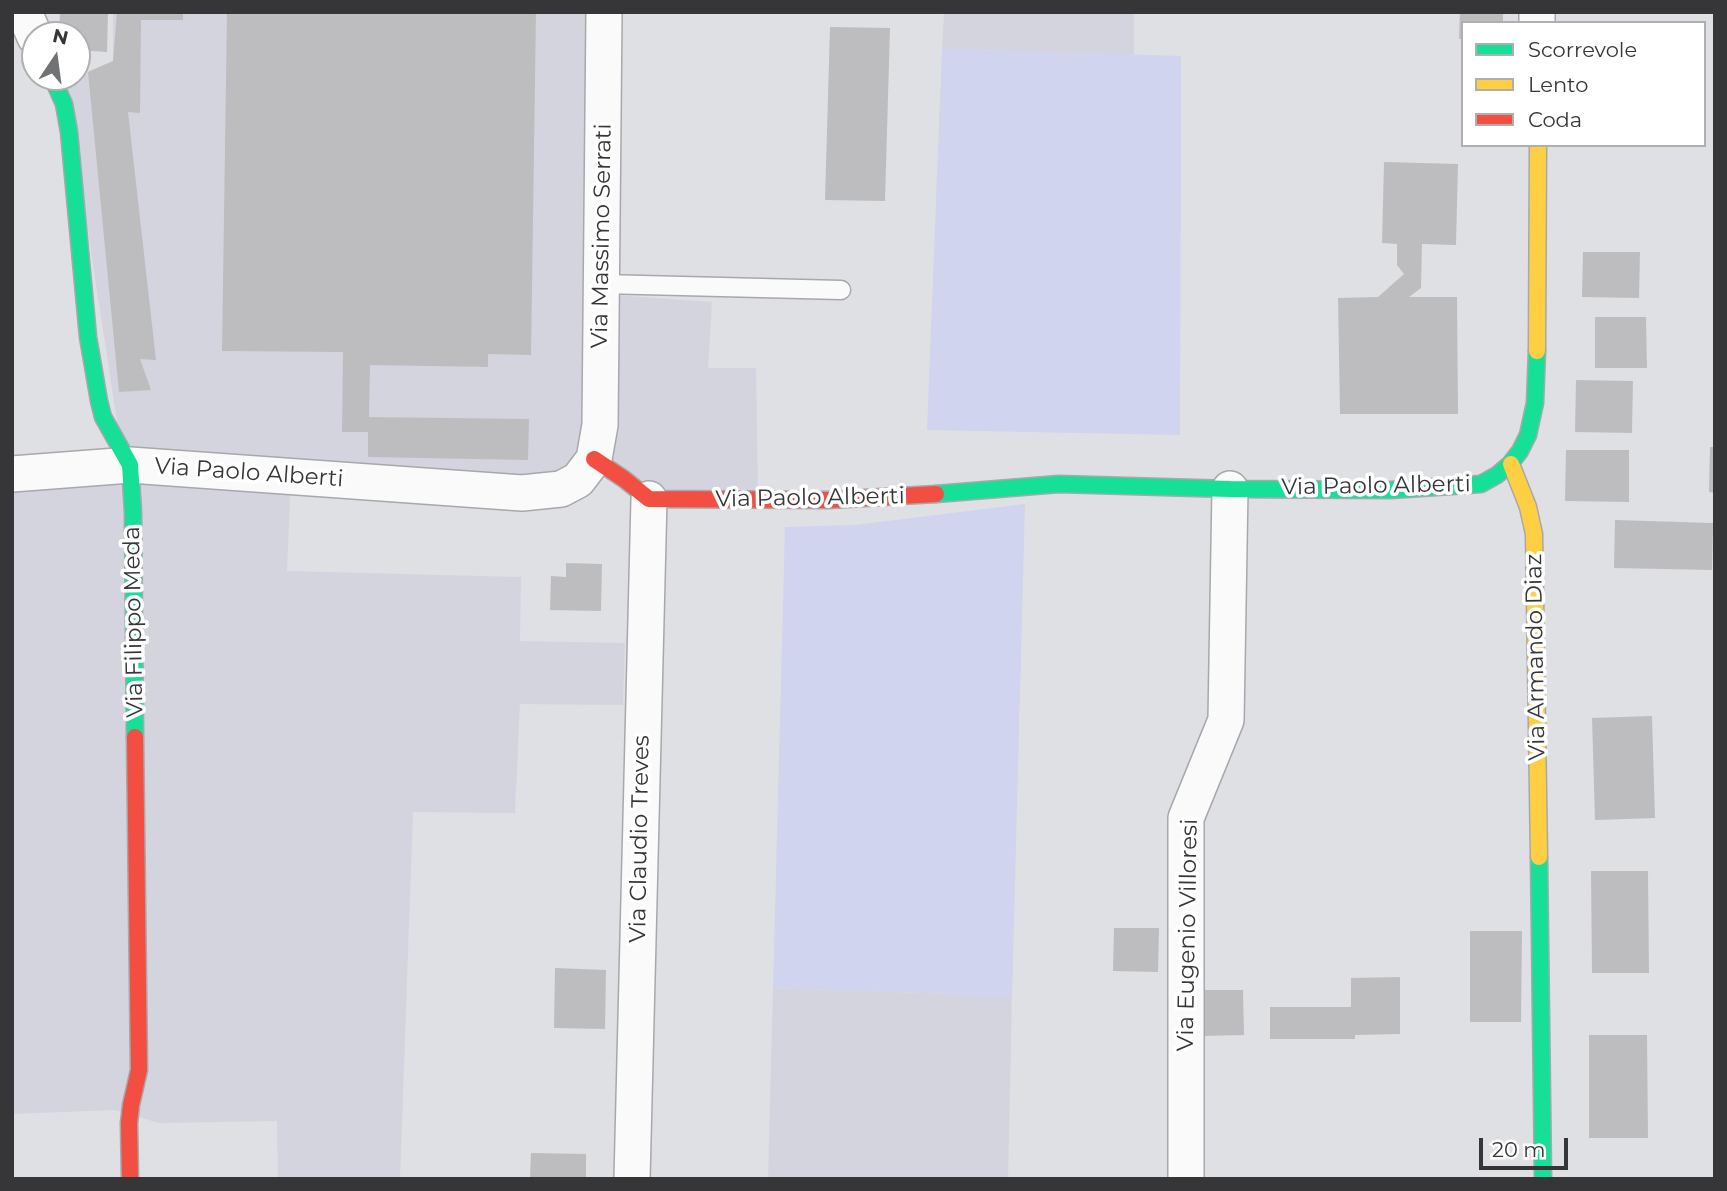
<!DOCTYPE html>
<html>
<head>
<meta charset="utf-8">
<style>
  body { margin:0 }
  #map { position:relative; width:1727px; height:1191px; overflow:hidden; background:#dfe0e4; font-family:Montserrat,sans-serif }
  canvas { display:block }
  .frame { position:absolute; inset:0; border:14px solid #363639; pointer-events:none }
  .legend { position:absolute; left:1461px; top:21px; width:245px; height:126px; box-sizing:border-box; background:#fff; border:2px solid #afafb0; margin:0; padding:9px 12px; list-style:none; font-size:21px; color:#363639 }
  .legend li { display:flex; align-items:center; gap:14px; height:35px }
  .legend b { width:35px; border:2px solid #afafb0 }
  .north { position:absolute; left:21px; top:21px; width:70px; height:70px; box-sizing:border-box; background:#fff; border:2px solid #afafb0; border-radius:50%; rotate:13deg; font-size:19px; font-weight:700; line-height:28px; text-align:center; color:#363639 }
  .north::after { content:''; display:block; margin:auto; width:24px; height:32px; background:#717275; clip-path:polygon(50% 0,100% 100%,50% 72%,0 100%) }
  .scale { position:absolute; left:1479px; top:1138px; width:89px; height:32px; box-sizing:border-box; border:4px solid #363639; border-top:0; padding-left:9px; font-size:21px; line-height:24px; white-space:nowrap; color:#363639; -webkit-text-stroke:5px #fff; paint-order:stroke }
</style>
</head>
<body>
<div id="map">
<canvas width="1727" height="1191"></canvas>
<div class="frame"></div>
<ul class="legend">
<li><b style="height:9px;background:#16e098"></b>Scorrevole</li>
<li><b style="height:9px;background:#ffcf43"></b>Lento</li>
<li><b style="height:9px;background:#f24e42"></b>Coda</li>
</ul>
<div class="north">N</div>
<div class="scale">20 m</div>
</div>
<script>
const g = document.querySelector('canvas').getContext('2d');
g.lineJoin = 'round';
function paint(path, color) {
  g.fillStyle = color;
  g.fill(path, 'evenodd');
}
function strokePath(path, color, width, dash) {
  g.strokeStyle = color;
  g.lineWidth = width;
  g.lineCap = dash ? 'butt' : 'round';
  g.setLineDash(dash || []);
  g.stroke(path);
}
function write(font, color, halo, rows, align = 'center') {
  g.font = font + ' Montserrat,sans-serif';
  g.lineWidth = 7;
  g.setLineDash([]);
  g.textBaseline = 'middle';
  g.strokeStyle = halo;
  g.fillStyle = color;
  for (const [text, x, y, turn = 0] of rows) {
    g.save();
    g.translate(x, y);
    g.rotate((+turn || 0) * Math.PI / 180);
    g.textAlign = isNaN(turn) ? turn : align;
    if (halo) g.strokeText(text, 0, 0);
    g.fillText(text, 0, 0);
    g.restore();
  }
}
const built = new Path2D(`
  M 113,12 L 587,12 L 585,293 L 712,302 L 708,368 L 756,368 L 758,498 L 641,494 L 586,459 L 557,483 L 291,474 L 287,571 L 521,577 L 520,641 L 625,643 L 623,705 L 520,704 L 515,813 L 413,812 L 400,1179 L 278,1179 L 277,1121 L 159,1123 L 115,1110 L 12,1114 L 12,466 L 123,461 L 65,81 L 113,61 Z
  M 944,12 L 1134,12 L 1134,55 L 942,49 Z
  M 773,988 L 1012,996 L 1008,1179 L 768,1179 Z`);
const green = new Path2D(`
  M 942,49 L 1181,56 L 1180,435 L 927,430 Z
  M 1025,504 L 1012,996 L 773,988 L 785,527 L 855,525 Z`);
const building = new Path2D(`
  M 60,12 L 108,12 L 107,52 L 77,50 L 77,35 L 59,35 Z
  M 117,12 L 183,12 L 183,20 L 141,20 L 140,113 L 128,112 L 156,360 L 140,359 L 151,390 L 119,392 L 88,72 L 113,61 Z
  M 227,12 L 536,12 L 531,355 L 488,354 L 488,367 L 370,365 L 369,417 L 529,419 L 528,460 L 368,457 L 368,432 L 342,432 L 343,352 L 222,351 Z
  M 1460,12 L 1503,12 L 1503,23 L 1463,23 L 1463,39 L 1459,39 Z
  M 830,27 L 890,28 L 885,201 L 825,200 Z
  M 1384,162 L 1458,164 L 1456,245 L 1422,244 L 1421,288 L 1409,297 L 1457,297 L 1458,414 L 1340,414 L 1338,298 L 1378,297 L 1404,274 L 1397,265 L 1397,244 L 1382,243 Z
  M 1583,252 L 1640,252 L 1639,298 L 1582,297 Z
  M 1595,317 L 1646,317 L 1647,368 L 1595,368 Z
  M 1576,380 L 1633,381 L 1632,433 L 1575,432 Z
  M 1710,447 L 1715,447 L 1715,493 L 1709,492 Z
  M 1566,450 L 1629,450 L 1629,502 L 1565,501 Z
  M 1615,520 L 1713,523 L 1712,570 L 1614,568 Z
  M 566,563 L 602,564 L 601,611 L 550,610 L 551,576 L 566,577 Z
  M 1652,716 L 1655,818 L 1595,820 L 1592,718 Z
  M 1591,871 L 1648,871 L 1649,973 L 1592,973 Z
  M 1114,928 L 1159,928 L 1158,972 L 1113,971 Z
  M 1470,931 L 1522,931 L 1521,1022 L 1470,1022 Z
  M 555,968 L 606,970 L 605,1029 L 554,1028 Z
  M 1400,977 L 1400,1034 L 1355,1035 L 1355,1039 L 1270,1039 L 1270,1007 L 1351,1007 L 1351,978 Z
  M 1202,990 L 1243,990 L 1244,1035 L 1202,1036 Z
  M 1589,1035 L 1647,1035 L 1648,1138 L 1589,1138 Z
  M 531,1153 L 586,1154 L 586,1179 L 530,1179 Z`);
const lane = new Path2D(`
  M 602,284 L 841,290`);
const street = new Path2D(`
  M 24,12 L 35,37
  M 1537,12 L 1537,23
  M 12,474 L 130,465 L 522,493 L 561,489 L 578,480 L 594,459 L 600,425 L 604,12
  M 632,1179 L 649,499
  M 1186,1179 L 1186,818 L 1226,720 L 1230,489`);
const fast = new Path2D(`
  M 52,77 L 64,104 L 69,132 L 88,337 L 99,401 L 103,417 L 130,465 L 133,512 L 135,737
  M 936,494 L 1059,484 L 1230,489 L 1391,490 L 1481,484 L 1497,475 L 1510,464 L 1520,451 L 1528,435 L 1535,403 L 1537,351
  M 1539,857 L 1543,1179`);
const slow = new Path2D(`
  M 1537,351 L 1538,145
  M 1511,464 L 1528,507 L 1534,534 L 1539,857`);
const jam = new Path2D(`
  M 594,459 L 624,479 L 649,499 L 829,500 L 936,494
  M 130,1179 L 129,1123 L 131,1105 L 139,1070 L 135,737`);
const streetNames = [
  ["Via Massimo Serrati",602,236,-89],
  ["Via Paolo Alberti",249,473,4],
  ["Via Paolo Alberti",1376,486,-1],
  ["Via Paolo Alberti",810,498,-1],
  ["Via Filippo Meda",134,622,-91],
  ["Via Armando Diaz",1536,657,-91],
  ["Via Claudio Treves",640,839,-89],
  ["Via Eugenio Villoresi",1188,935,-89]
];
paint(built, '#d3d4de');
paint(green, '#d0d4ee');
paint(building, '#bdbdc0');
strokePath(lane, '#a7a8ab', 21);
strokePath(street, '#a7a8ab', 38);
strokePath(fast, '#a7a8ab', 19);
strokePath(slow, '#a7a8ab', 19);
strokePath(jam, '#a7a8ab', 19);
strokePath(lane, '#fafafb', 18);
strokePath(street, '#fafafb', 35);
strokePath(fast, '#16e098', 16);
strokePath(slow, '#ffcf43', 16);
strokePath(jam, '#f24e42', 16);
write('23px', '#363639', '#fff', streetNames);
</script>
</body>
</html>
